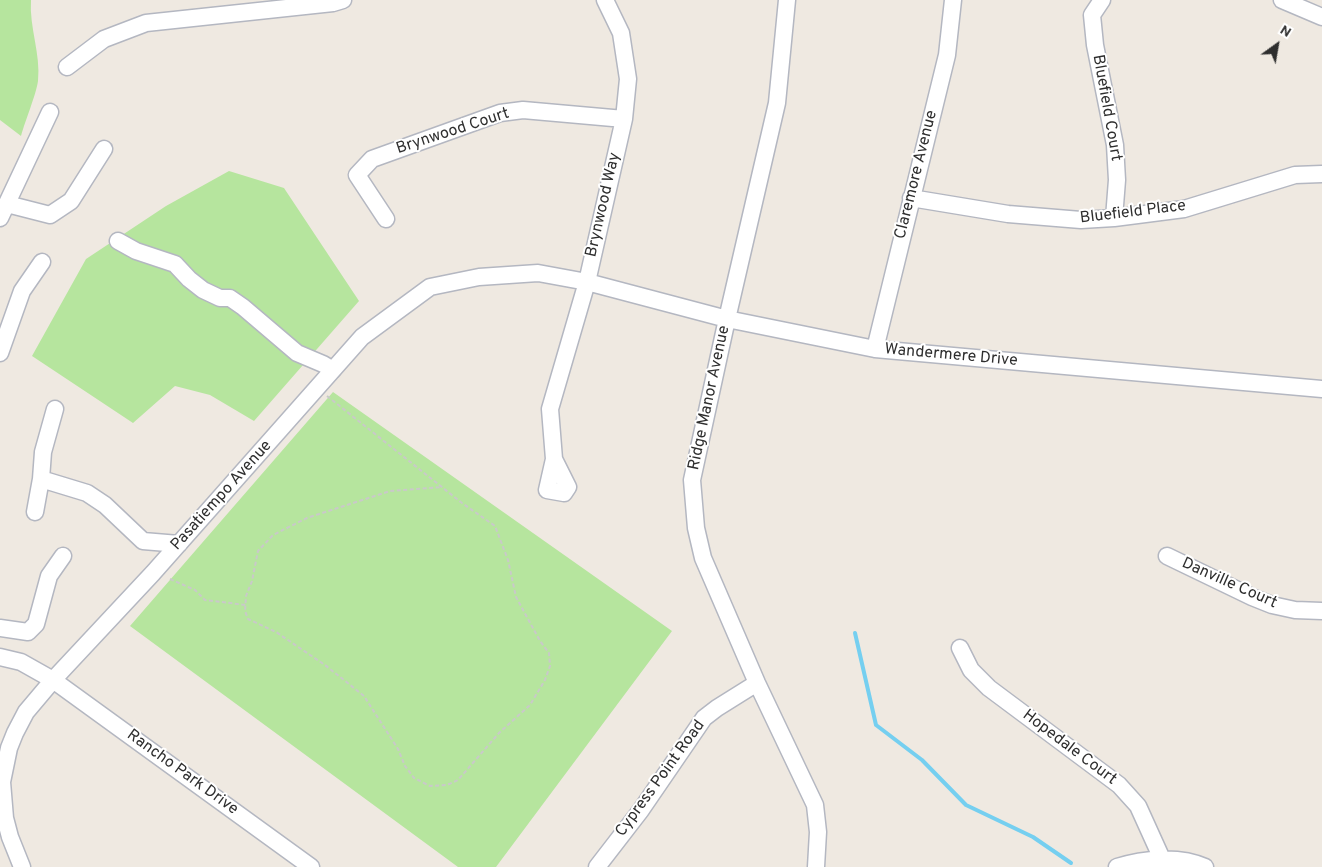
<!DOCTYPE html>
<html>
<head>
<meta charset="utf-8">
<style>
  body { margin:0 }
  #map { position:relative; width:1322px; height:867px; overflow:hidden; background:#efe9e1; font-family:Overpass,sans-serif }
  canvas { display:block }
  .north { position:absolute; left:1252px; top:20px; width:50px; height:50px; -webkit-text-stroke:4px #fff; paint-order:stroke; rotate:32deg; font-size:14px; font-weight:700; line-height:20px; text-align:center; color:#2e2e2e }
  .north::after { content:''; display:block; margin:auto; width:18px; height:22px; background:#2e2e2e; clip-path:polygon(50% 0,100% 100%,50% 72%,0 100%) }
</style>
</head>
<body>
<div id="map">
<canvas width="1322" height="867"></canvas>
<div class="north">N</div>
</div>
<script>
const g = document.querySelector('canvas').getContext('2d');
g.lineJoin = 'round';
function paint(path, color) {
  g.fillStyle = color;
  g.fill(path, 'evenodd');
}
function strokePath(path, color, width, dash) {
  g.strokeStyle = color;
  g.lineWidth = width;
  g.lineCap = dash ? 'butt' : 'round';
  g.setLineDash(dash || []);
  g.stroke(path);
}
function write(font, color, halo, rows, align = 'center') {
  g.font = font + ' Overpass,sans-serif';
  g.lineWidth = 4;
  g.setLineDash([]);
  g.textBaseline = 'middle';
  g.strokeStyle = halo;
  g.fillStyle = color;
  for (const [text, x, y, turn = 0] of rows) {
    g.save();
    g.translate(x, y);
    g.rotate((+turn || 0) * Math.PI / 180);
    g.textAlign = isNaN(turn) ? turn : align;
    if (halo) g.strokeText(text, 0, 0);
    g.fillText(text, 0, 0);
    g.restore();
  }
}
const green = new Path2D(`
  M 0,0 L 31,0 C 29,27 41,54 38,81 C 36,95 25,121 21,136 L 0,120 Z
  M 229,171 L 284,188 L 359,301 L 254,421 L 210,395 L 175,386 L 133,423 L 32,356 L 86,259 L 166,206 Z
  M 333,392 L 672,631 L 496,867 L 458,867 L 130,626 Z`);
const stream = new Path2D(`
  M 855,633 L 876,725 L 922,760 L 966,805 L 1033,837 L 1071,863`);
const path = new Path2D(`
  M 327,396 L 462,503 L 495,526 L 508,560 L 516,597 L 540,641 L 549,653 L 550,666 L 545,680 L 530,705 L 499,733 L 458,780 L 447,785 L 430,786 L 414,778 L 405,766 L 398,749 L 364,696 L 325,665 L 276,632 L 248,619 L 245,611 L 246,596 L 252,581 L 258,551 L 273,535 L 307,518 L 390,491 L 442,487
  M 170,579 L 195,590 L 205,600 L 246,605`);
const minor = new Path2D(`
  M 787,0 L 777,103 L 727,319 L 692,480 L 696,528 L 703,558 L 757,683 L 815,805 L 818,832 L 816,867
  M 1102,0 L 1092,15 L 1095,45 L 1115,145 L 1117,180 L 1114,218
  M 1282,0 L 1322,17
  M 67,67 L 104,39 L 146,23 L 333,3 L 343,0
  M 911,198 L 1008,214 L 1081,220 L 1114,218 L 1184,209 L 1295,175 L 1322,174
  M 7,204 L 50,215 L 71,201 L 104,149
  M 0,218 L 50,112
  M 386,219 L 357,175 L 372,159 L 500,113 L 523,110 L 624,119
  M 118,241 L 136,251 L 175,264 L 189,279 L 203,290 L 220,298 L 230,298 L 243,307 L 297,353 L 323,364 L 333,370
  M 875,349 L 947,55 L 953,0
  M 0,353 L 22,291 L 42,262
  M 554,459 L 568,487 L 564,493 L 547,490 L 554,459 L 550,409 L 587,282 L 624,119 L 628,79 L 621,33 L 605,0
  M 41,479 L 87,493 L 105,505 L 143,541 L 179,544
  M 35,512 L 41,479 L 43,452 L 55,409
  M 1167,556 L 1252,597 L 1272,605 L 1295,610 L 1322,611
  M 0,628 L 28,632 L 36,624 L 49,576 L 63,556
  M 960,648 L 971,670 L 989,688 L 1119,785 L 1138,806 L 1162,859
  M 0,657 L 21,662 L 53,680 L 311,867
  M 22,867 L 10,837 L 5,818 L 2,782 L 9,748 L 15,733 L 26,712 L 53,680 L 153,573 L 362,337 L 430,287 L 479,277 L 538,273 L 587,282 L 727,319 L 875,349 L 1322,389
  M 597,867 L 641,810 L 704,718 L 717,708 L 757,683
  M 1117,867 C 1143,859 1179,855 1205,867`);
const streetNames = [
  ["Bluefield Court",1106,108,80],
  ["Brynwood Court",453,132,-18],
  ["Claremore Avenue",917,175,-76],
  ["Brynwood Way",604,205,-77],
  ["Bluefield Place",1133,213,-7],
  ["Wandermere Drive",951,356,5],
  ["Ridge Manor Avenue",710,398,-78],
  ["Pasatiempo Avenue",222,496,-48],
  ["Danville Court",1229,584,24],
  ["Hopedale Court",1069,748,37],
  ["Rancho Park Drive",182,773,36],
  ["Cypress Point Road",661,779,-54]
];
paint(green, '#b6e59e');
strokePath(stream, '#75cff0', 4);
strokePath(minor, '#b4b7c1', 19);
strokePath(path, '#c9c9c9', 2, [4, 2.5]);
strokePath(minor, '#fff', 16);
write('16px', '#2e2e2e', '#fff', streetNames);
</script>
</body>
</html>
